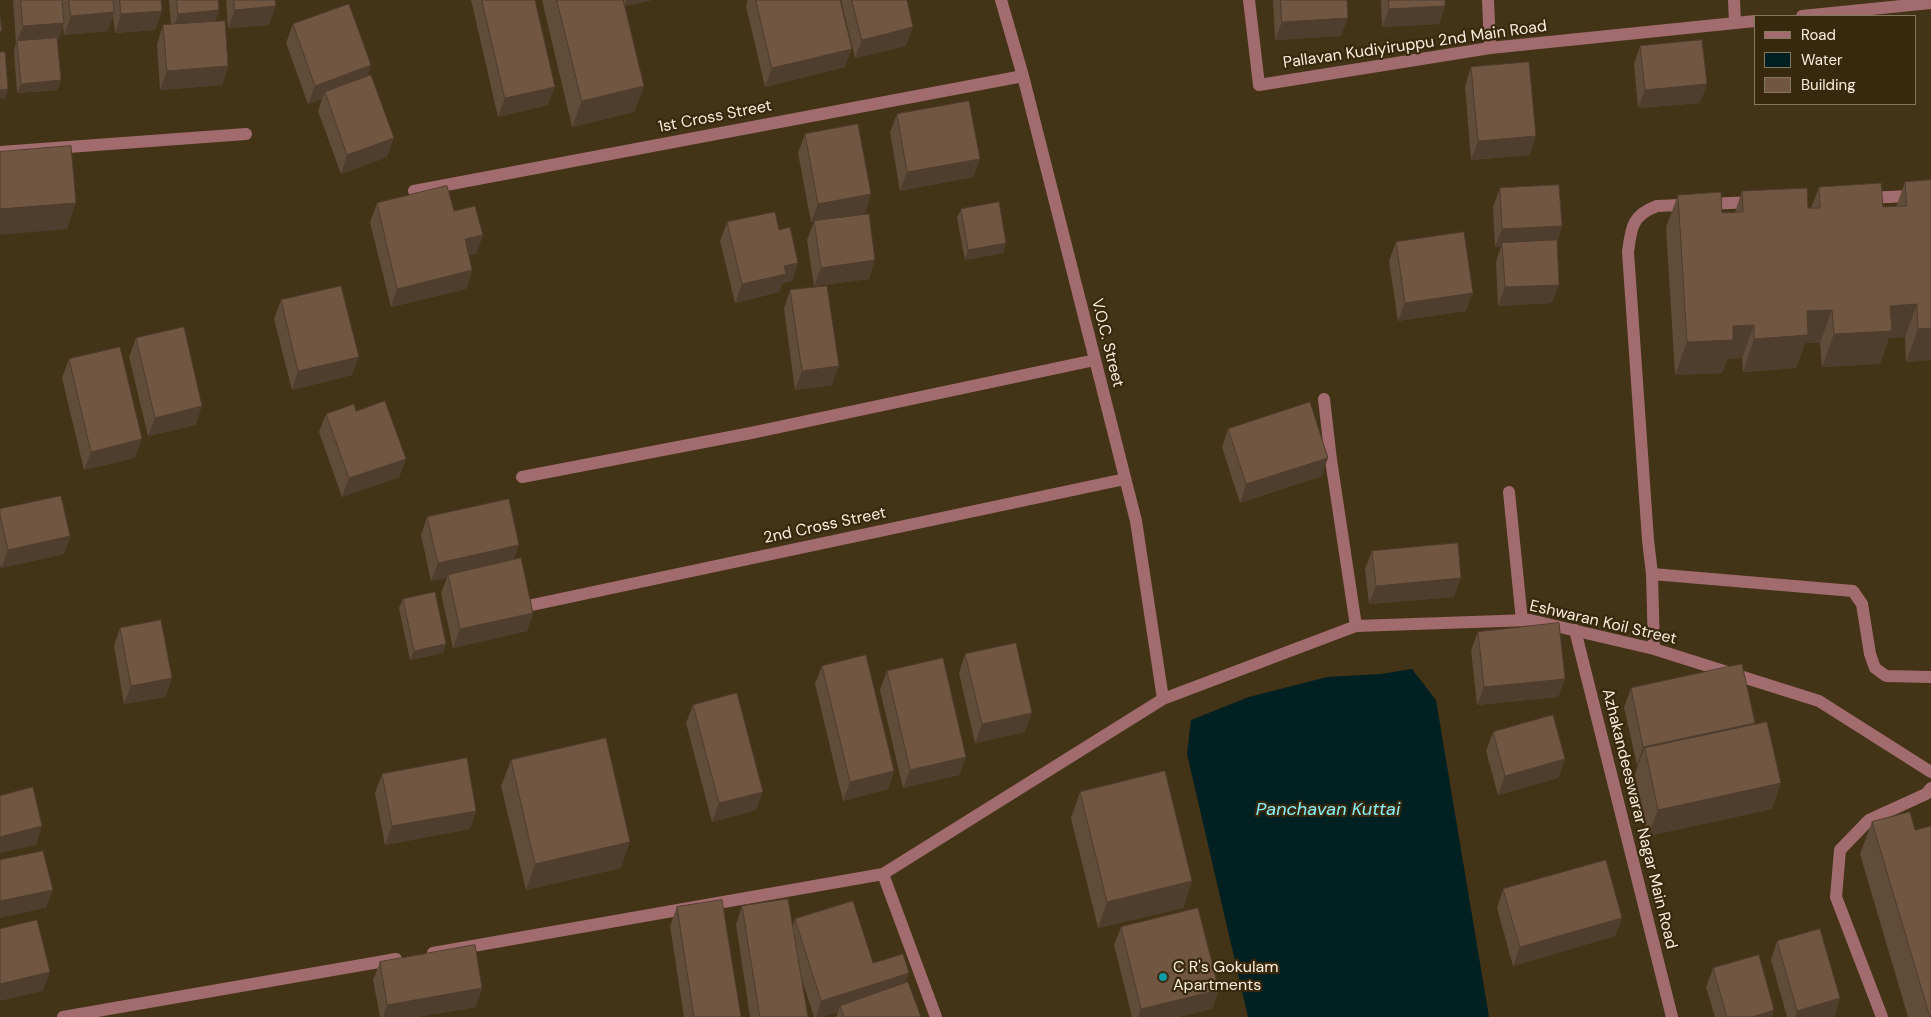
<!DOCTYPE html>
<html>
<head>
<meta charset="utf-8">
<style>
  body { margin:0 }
  #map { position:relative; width:1931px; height:1017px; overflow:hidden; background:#433317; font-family:"DM Sans",sans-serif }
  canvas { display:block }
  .legend { position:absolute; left:1754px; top:15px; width:162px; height:90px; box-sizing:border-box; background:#38280d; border:1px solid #857861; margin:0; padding:6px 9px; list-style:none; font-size:15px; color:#f9efdf }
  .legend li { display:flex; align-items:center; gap:10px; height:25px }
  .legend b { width:25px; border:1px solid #857861 }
</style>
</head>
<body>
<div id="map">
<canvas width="1931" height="1017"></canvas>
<ul class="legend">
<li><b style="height:6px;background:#a26c6e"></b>Road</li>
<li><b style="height:14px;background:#002022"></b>Water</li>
<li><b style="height:14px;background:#715742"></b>Building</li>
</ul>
</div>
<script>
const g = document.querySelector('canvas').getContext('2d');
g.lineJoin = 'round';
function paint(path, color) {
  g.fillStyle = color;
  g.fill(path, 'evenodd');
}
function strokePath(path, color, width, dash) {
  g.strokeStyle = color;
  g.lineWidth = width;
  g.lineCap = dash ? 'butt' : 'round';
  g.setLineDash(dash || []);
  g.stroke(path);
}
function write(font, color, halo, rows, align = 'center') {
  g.font = font + ' "DM Sans",sans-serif';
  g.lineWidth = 4.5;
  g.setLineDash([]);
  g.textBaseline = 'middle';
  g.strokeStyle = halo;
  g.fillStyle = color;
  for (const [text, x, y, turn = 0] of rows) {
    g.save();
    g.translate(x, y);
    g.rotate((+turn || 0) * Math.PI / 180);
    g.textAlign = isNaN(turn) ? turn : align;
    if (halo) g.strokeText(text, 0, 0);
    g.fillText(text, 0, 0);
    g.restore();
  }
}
const water = new Path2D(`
  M 1412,669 L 1436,700 L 1489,1017 L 1248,1017 L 1187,754 L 1191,720 L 1249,697 L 1327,677 L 1381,674 Z`);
const minor = new Path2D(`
  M 1001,0 L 1023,76 L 1136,521 L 1163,699
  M 1249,0 L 1259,85 L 1490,48 L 1755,21
  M 1488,0 L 1490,48
  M 1734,0 L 1735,23
  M 1802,16 L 1931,3
  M 0,152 L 246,134
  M 414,191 L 1023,76
  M 1867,198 L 1931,195
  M 1324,399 L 1331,460 L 1356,626
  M 522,477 L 751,433 L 1095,360
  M 1509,492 L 1522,621
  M 1652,574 L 1853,591 L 1862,604 L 1870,654 L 1875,668 L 1886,676 L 1931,677
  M 532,605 L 1125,479
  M 1575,630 L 1672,1017
  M 1654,649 L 1652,574 L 1648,540 L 1628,252 C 1631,228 1632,215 1657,206 L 1755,202
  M 883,874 L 936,1017
  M 433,953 L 883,874 L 1163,699 L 1356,626 L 1530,620 L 1654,649 L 1819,701 L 1931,772
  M 63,1017 L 396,959
  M 1882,1017 L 1836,897 L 1840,850 L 1869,820 L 1926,794 L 1931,788`);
const wall = new Path2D(`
  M 13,0 L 161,0 L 162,11 L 155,30 L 115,33 L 113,16 L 108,31 L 64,35 L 63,26 L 57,41 L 61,80 L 57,90 L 17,93 L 14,50 L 16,43 Z
  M 169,0 L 218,0 L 219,10 L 215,21 L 228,66 L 222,85 L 160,90 L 157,44 L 163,25 L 171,25 Z
  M 226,0 L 275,0 L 269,25 L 228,28 Z
  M 471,0 L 535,0 L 548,105 L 498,117 Z
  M 542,0 L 652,0 L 625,6 L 644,86 L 634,112 L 572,127 Z
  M 748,0 L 840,0 L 845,67 L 765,87 L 746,6 Z
  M 841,0 L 907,0 L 906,46 L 855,58 Z
  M 1273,0 L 1347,0 L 1341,36 L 1275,40 Z
  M 1381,0 L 1445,0 L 1445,6 L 1439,24 L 1382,27 Z
  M 293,24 L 371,65 L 367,77 L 387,157 L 341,174 L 318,111 L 322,99 L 308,104 L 286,43 Z
  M 1640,46 L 1707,84 L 1700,103 L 1638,108 L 1634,64 Z
  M 1471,67 L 1530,155 L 1471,160 L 1465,86 Z
  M 897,114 L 980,159 L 973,177 L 900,191 L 890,132 Z
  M 805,134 L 871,194 L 865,213 L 824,220 L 869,279 L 814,286 L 807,240 L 814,222 L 811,222 L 798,153 Z
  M 1931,180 L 1931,360 L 1906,362 L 1905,337 L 1889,338 L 1880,364 L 1822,367 L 1820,343 L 1805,343 L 1796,368 L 1743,372 L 1742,358 L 1727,359 L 1722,373 L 1675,375 L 1666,227 L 1678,195 L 1722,213 L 1735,212 L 1742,191 L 1808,208 L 1811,208 L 1819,187 L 1883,207 L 1896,207 L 1905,182 Z
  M 1500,188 L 1562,226 L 1557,241 L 1552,303 L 1498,306 L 1496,262 L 1501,247 L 1495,247 L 1493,207 Z
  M 377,203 L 454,211 L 483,235 L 476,254 L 469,255 L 472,270 L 466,289 L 391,307 L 370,222 Z
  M 961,209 L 1006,243 L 1003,253 L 965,260 L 957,218 Z
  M 727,222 L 779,230 L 798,263 L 792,281 L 782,283 L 779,292 L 735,303 L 720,241 Z
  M 1396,242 L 1466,311 L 1398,321 L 1389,261 Z
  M 790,290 L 832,385 L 795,390 L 784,309 Z
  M 281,300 L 352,375 L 292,390 L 274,319 Z
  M 136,338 L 196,425 L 148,436 L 129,357 Z
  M 69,359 L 135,458 L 84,470 L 62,378 Z
  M 356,411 L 406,459 L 399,477 L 342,497 L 319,432 L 326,414 Z
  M 1228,429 L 1322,476 L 1240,503 L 1222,447 Z
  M 0,509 L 70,536 L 64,554 L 1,568 L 0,564 Z
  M 427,517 L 514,560 L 533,613 L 527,631 L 453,648 L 441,593 L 447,578 L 431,581 L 421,535 Z
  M 1372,551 L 1454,597 L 1369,604 L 1365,569 Z
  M 403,599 L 446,644 L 443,653 L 410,660 L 399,608 Z
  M 120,628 L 172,678 L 165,697 L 124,704 L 114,646 Z
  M 1478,632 L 1565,679 L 1558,697 L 1477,705 L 1471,650 Z
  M 965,654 L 1025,732 L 975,743 L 959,673 Z
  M 822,666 L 894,771 L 888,789 L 843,801 L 815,684 Z
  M 887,671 L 966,757 L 959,775 L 903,788 L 880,690 Z
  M 1631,688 L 1755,723 L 1754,725 L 1772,809 L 1648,836 L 1635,775 L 1638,765 L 1637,765 L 1624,707 Z
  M 693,705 L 756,810 L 712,822 L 686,723 Z
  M 1493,732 L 1565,759 L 1558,778 L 1498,795 L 1486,751 Z
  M 511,760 L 621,868 L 526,890 L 501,786 Z
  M 382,774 L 476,811 L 470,829 L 385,845 L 375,793 Z
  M 1080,792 L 1192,881 L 1183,908 L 1098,928 L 1071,818 Z
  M 1872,822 L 1931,1017 L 1908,1017 L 1860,854 Z
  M 1503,889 L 1622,918 L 1615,936 L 1513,966 L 1497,908 Z
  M 742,906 L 793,925 L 795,919 L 906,982 L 921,1017 L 836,1017 L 838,1012 L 823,1017 L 814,1017 L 801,977 L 808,1017 L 750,1017 L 736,924 Z
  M 677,907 L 741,1017 L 684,1017 L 670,926 Z
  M 1121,927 L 1219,990 L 1212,1009 L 1178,1017 L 1132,1017 L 1114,945 Z
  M 1777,941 L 1840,998 L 1834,1017 L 1787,1017 L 1771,960 Z
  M 380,962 L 482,988 L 476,1007 L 417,1017 L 380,1017 L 373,980 Z
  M 1713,968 L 1772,1017 L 1715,1017 L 1706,987 Z`);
const shadedWall = new Path2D(`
  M 627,0 L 652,0 L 624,7 Z
  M 276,6 L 269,25 L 228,28 L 235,10 Z
  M 1445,6 L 1439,24 L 1382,27 L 1389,9 Z
  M 219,10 L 212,29 L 172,32 L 178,14 Z
  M 162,11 L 155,30 L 115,33 L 121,14 Z
  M 114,12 L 108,31 L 64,35 L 71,16 Z
  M 1348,18 L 1341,36 L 1275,40 L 1282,22 Z
  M 64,23 L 58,41 L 17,44 L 17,42 L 23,26 Z
  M 913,27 L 906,46 L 855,58 L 862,40 Z
  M 852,49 L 845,67 L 765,87 L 772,68 Z
  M 371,65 L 364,84 L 325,92 L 322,99 L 308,104 L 315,86 Z
  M 228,66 L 222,85 L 160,90 L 167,71 Z
  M 61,80 L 57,90 L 17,93 L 21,84 Z
  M 1707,84 L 1700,103 L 1638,108 L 1645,90 Z
  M 644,86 L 634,112 L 572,127 L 582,101 Z
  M 555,87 L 548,105 L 498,117 L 505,98 Z
  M 8,89 L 5,99 L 0,99 L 0,90 Z
  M 1536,136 L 1530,155 L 1471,160 L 1478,141 Z
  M 394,138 L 387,157 L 341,174 L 347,155 Z
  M 980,159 L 973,177 L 900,191 L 907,172 Z
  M 871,194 L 865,213 L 811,222 L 818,204 Z
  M 76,203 L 67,229 L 0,235 L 0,209 Z
  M 1562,226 L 1555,244 L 1502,243 L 1501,247 L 1495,247 L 1502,229 Z
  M 483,235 L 476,254 L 458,257 L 465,239 Z
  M 1006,243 L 1003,253 L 965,260 L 968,250 Z
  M 875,260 L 869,279 L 814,286 L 821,268 Z
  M 798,263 L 792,281 L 782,283 L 779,292 L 735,303 L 742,284 L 784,266 Z
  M 472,270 L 466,289 L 391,307 L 397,289 Z
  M 1559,285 L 1552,303 L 1498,306 L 1505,287 Z
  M 1473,293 L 1466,311 L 1398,321 L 1405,303 Z
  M 1917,304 L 1905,337 L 1889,338 L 1880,364 L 1822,367 L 1834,334 L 1890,306 Z
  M 1832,310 L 1820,343 L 1805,343 L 1796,368 L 1743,372 L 1754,339 L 1807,311 Z
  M 1754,325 L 1742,358 L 1727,359 L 1722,373 L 1675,375 L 1687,342 L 1733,326 Z
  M 1931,328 L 1931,360 L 1906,362 L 1918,329 Z
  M 359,357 L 352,375 L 292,390 L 298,371 Z
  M 839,366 L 832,385 L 795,390 L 802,371 Z
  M 202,406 L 196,425 L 148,436 L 155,418 Z
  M 142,439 L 135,458 L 84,470 L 91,452 Z
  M 1328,458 L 1322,476 L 1240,503 L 1246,484 Z
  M 406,459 L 399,477 L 342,497 L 349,478 Z
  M 70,536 L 64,554 L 1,568 L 8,550 Z
  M 519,545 L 513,563 L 448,575 L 447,578 L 431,581 L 438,563 Z
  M 1461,578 L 1454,597 L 1369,604 L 1376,586 Z
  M 533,613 L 527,631 L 453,648 L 460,629 Z
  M 446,644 L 443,653 L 410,660 L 414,651 Z
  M 172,678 L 165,697 L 124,704 L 131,686 Z
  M 1565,679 L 1558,697 L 1477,705 L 1484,687 Z
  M 1032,713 L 1025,732 L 975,743 L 982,724 Z
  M 1755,723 L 1748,741 L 1645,748 L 1638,765 L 1637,765 L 1643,747 Z
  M 966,757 L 959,775 L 903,788 L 910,770 Z
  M 1565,759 L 1558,778 L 1498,795 L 1505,776 Z
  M 894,771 L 888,789 L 843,801 L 850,782 Z
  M 1781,783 L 1772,809 L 1648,836 L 1658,810 Z
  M 763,792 L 756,810 L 712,822 L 719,803 Z
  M 476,811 L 470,829 L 385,845 L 392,826 Z
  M 42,826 L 36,845 L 0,853 L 0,837 Z
  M 630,842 L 621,868 L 526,890 L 535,864 Z
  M 1192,881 L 1183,908 L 1098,928 L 1107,902 Z
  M 53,890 L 46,908 L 0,918 L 0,901 Z
  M 1622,918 L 1615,936 L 1513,966 L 1520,947 Z
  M 50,972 L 43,991 L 0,1001 L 0,984 Z
  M 909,973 L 902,991 L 840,1006 L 838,1012 L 823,1017 L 816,1017 L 821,1001 Z
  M 482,988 L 476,1007 L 417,1017 L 383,1017 L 387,1005 Z
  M 1219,990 L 1212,1009 L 1178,1017 L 1138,1017 L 1141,1009 Z
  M 1840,998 L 1834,1017 L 1795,1017 L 1797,1011 Z
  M 1774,1010 L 1772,1017 L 1752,1017 Z`);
const building = new Path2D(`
  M 21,0 L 62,0 L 64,23 L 23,26 Z
  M 69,0 L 113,0 L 114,12 L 71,16 Z
  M 120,0 L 161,0 L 162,11 L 121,14 Z
  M 177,0 L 218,0 L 219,10 L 178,14 Z
  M 234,0 L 275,0 L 276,6 L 235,10 Z
  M 482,0 L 535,0 L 555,87 L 505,98 Z
  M 557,0 L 623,0 L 644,86 L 582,101 Z
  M 756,0 L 840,0 L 852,49 L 772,68 Z
  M 852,0 L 907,0 L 913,27 L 862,40 Z
  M 1281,0 L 1347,0 L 1348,18 L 1282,22 Z
  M 1389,0 L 1445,0 L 1445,6 L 1389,9 Z
  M 349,4 L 371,65 L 315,86 L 293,24 Z
  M 0,17 L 2,31 L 0,31 Z
  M 225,21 L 228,66 L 167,71 L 163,25 Z
  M 57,38 L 61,80 L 21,84 L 17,41 Z
  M 1702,40 L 1707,84 L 1645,90 L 1640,46 Z
  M 0,52 L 5,52 L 8,89 L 0,90 Z
  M 1529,62 L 1536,136 L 1478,141 L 1471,67 Z
  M 371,75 L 394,138 L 347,155 L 325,92 Z
  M 969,101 L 980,159 L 907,172 L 897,114 Z
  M 858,124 L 871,194 L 818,204 L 805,134 Z
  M 71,146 L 76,203 L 0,209 L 0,152 Z
  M 1931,180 L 1931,328 L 1918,329 L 1917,304 L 1890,306 L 1892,331 L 1834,334 L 1832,310 L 1807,311 L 1808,335 L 1754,339 L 1754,325 L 1733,326 L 1733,340 L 1687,342 L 1678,195 L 1721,192 L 1722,213 L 1743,212 L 1742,191 L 1807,188 L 1808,208 L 1820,208 L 1819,187 L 1881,183 L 1883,207 L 1907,206 L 1905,182 Z
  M 1559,185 L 1562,226 L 1502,229 L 1500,188 Z
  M 447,186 L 454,211 L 475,206 L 483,235 L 465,239 L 472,270 L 397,289 L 377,203 Z
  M 999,202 L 1006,243 L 968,250 L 961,209 Z
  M 775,212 L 779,230 L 790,227 L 798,263 L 784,266 L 786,274 L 742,284 L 727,222 Z
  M 869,214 L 875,260 L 821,268 L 814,221 Z
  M 1464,232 L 1473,293 L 1405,303 L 1396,242 Z
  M 1557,240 L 1559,285 L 1505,287 L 1502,243 Z
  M 341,286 L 359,357 L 298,371 L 281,300 Z
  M 827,286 L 839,366 L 802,371 L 790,290 Z
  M 184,327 L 202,406 L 155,418 L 136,338 Z
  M 120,347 L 142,439 L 91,452 L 69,359 Z
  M 385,401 L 406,459 L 349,478 L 326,414 L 354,404 L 356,411 Z
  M 1310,402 L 1328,458 L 1246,484 L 1228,429 Z
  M 61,496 L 70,536 L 8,550 L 0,515 L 0,509 Z
  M 509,499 L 519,545 L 438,563 L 427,517 Z
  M 1458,543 L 1461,578 L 1376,586 L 1372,551 Z
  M 521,558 L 533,613 L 460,629 L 448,575 Z
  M 435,592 L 446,644 L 414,651 L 403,599 Z
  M 161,620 L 172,678 L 131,686 L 120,628 Z
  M 1559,623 L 1565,679 L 1484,687 L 1478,632 Z
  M 1016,643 L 1032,713 L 982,724 L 965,654 Z
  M 866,655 L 894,771 L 850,782 L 822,666 Z
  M 943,658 L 966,757 L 910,770 L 887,671 Z
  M 1742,664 L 1755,723 L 1643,747 L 1631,688 Z
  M 737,693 L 763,792 L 719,803 L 693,705 Z
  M 1553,715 L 1565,759 L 1505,776 L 1493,732 Z
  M 1767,722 L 1781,783 L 1658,810 L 1645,748 Z
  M 606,738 L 630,842 L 535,864 L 511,760 Z
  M 467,758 L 476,811 L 392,826 L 382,774 Z
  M 1165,771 L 1192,881 L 1107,902 L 1080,792 Z
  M 33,787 L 42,826 L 0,837 L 0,796 Z
  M 1910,812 L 1915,830 L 1931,826 L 1931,1017 L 1930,1017 L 1872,822 Z
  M 43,851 L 53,890 L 0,901 L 0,860 Z
  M 1606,860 L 1622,918 L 1520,947 L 1503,889 Z
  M 788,899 L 808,1017 L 760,1017 L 742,906 Z
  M 722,900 L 741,1017 L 694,1017 L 677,907 Z
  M 853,901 L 873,963 L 903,954 L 909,973 L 821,1001 L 795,919 Z
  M 1198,908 L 1219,990 L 1141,1009 L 1121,927 Z
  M 37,920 L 50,972 L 0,984 L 0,929 Z
  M 1820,929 L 1840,998 L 1797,1011 L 1777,941 Z
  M 475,945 L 482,988 L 387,1005 L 380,962 Z
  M 1759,955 L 1774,1010 L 1752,1017 L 1727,1017 L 1713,968 Z
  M 908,982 L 921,1017 L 844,1017 L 840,1006 Z`);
const markers = [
  [1163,977,5,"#0f9aa8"]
];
const streetNames = [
  ["Pallavan Kudiyiruppu 2nd Main Road",1415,45,-8],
  ["1st Cross Street",715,117,-11],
  ["V.O.C. Street",1107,343,76],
  ["2nd Cross Street",825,526,-12],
  ["Eshwaran Koil Street",1603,623,13],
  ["Azhakandeeswarar Nagar Main Road",1639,819,76]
];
const poiNames = [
  ["C R's Gokulam",1173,968],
  ["Apartments",1173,986]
];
const waterNames = [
  ["Panchavan Kuttai",1328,810]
];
paint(water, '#002022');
strokePath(minor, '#a26c6e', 12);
paint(wall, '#614b39');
paint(shadedWall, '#4f3d2e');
paint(building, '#715742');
strokePath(building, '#4f3d2e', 1);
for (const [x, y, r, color] of markers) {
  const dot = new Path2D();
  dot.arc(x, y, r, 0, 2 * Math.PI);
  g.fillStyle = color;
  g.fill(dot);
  strokePath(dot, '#38280d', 2);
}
write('16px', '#f9efdf', '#38280d', streetNames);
write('16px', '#f9efdf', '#38280d', poiNames, 'left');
write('italic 18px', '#86f2f9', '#38280d', waterNames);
</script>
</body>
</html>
